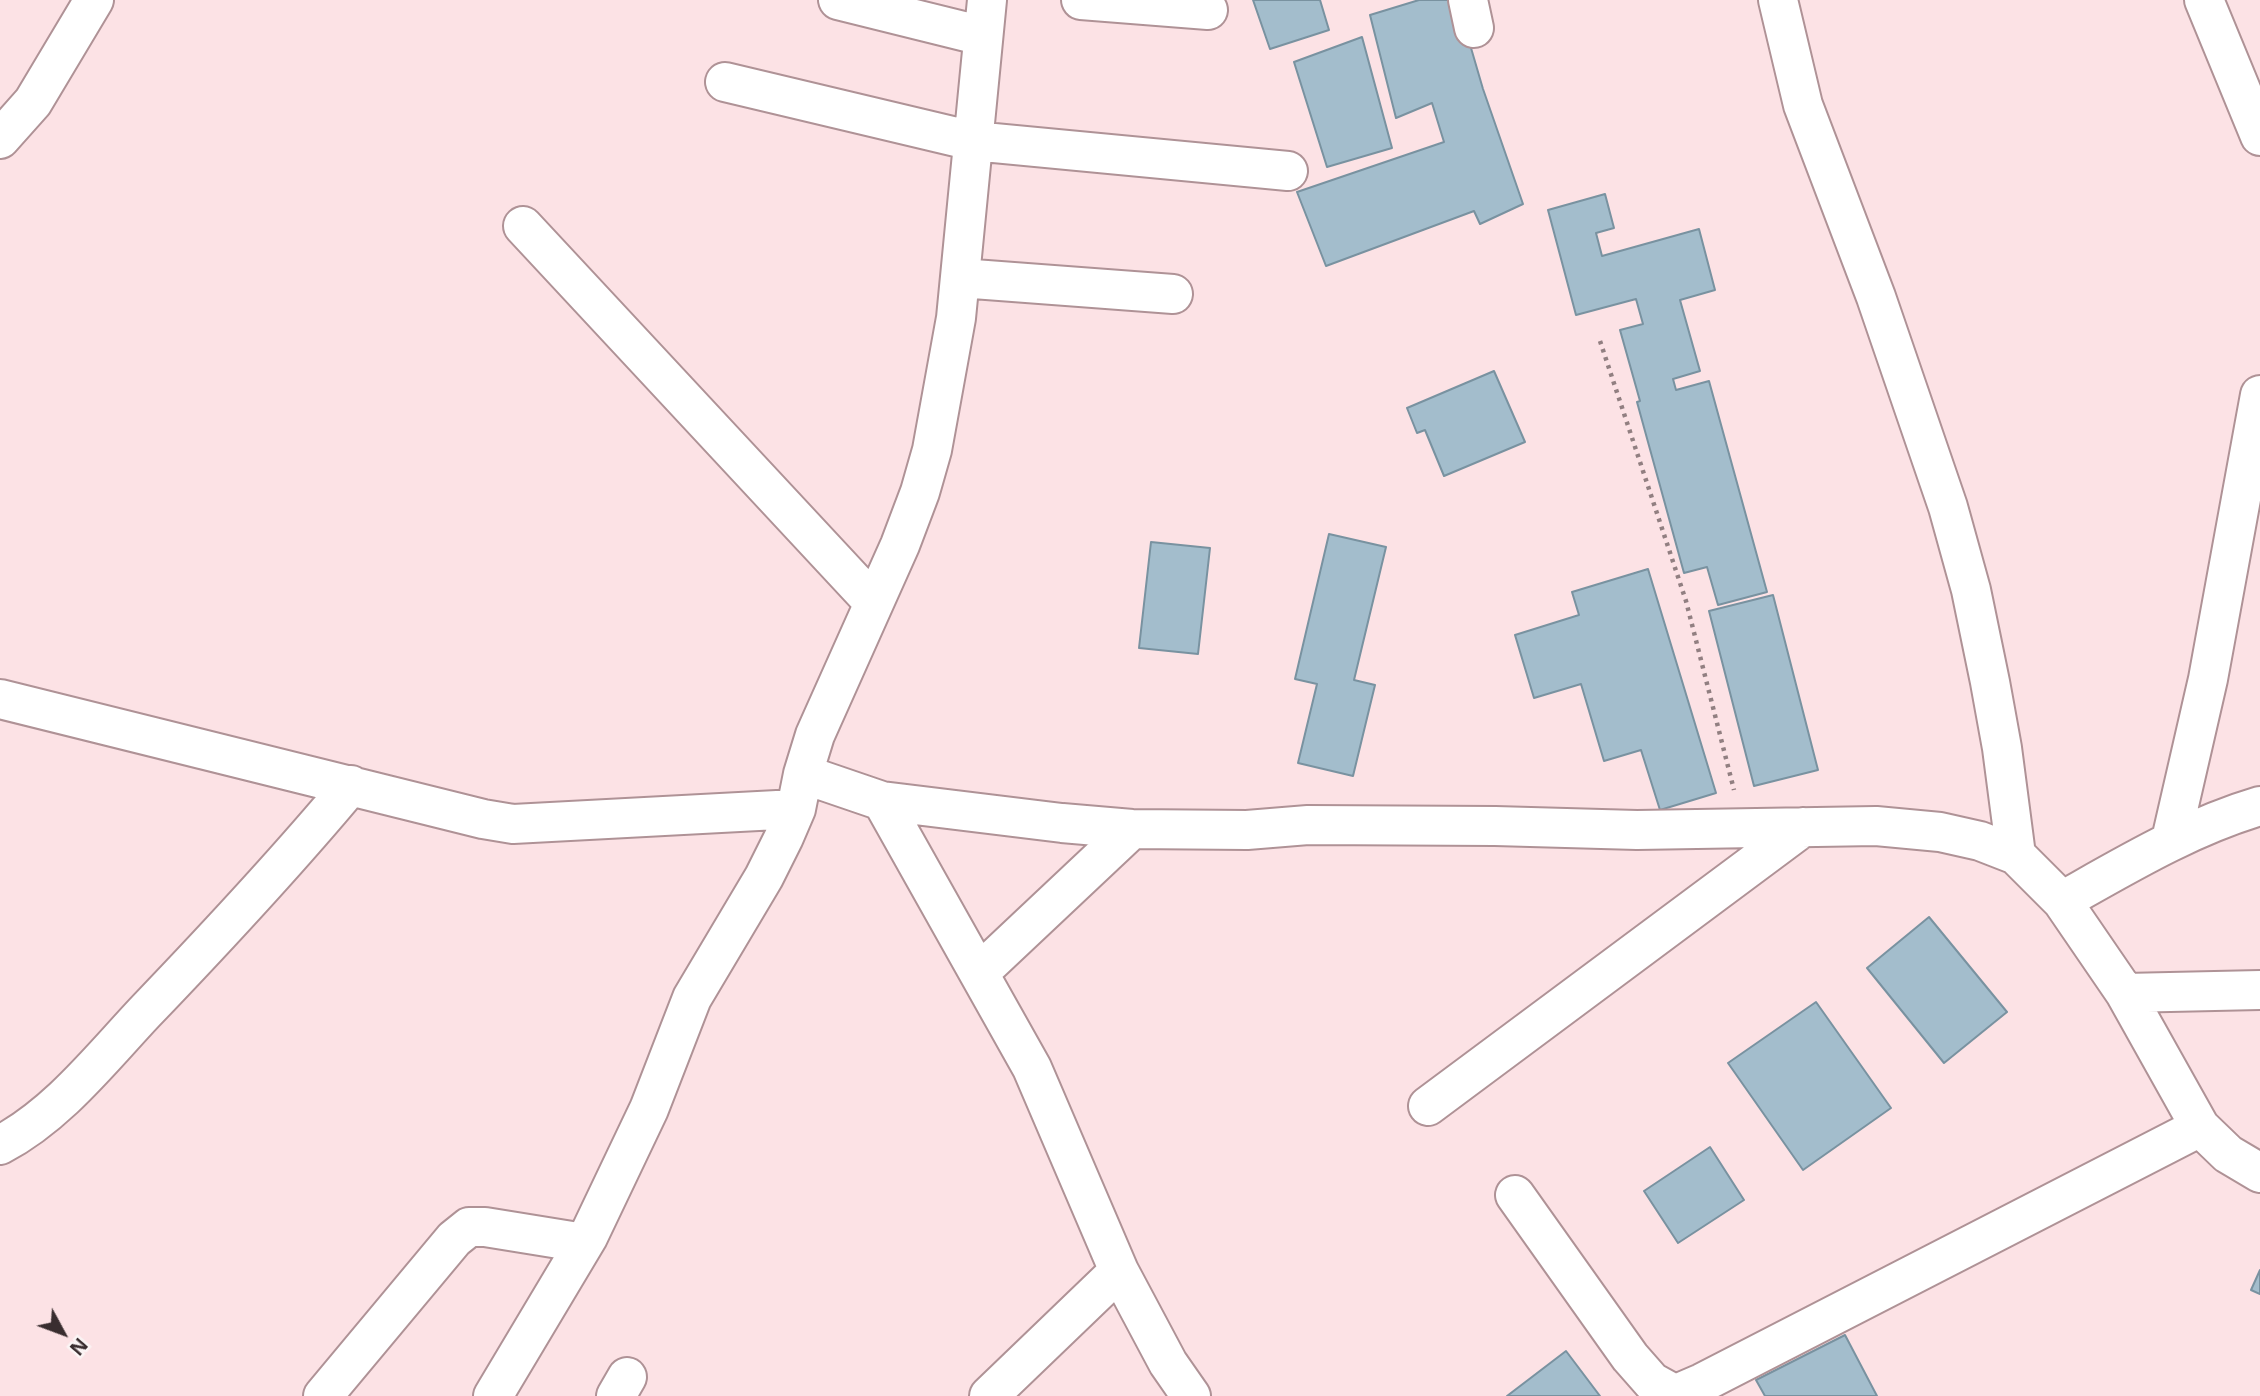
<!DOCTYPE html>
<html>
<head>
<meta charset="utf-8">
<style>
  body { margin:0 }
  #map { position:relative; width:2260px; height:1396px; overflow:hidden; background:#fce2e5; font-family:"Open Sans",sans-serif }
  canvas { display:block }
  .north { position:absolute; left:28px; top:1298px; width:70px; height:70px; -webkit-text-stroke:5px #fbf5f5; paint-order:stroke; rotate:131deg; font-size:19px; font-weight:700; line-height:28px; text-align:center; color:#392d2f }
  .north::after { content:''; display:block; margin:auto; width:24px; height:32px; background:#392d2f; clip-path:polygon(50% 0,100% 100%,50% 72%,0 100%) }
</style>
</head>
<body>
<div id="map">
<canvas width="2260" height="1396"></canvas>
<div class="north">N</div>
</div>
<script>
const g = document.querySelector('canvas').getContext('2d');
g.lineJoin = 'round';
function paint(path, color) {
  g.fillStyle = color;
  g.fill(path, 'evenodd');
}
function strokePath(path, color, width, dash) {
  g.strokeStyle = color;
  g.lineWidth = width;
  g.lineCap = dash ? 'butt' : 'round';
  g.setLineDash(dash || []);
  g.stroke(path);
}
const building = new Path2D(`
  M 1253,0 L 1320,0 L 1329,30 L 1270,49 Z
  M 1419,0 L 1457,0 L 1483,89 L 1523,204 L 1480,224 L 1474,211 L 1326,266 L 1297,192 L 1444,142 L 1432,103 L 1396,118 L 1370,15 Z
  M 1362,37 L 1392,148 L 1327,167 L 1294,62 Z
  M 1605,194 L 1614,228 L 1596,233 L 1602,256 L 1699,229 L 1715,290 L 1680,300 L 1700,371 L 1673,379 L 1676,390 L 1709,381 L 1767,592 L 1718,605 L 1707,567 L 1684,573 L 1637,402 L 1640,401 L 1620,330 L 1643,324 L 1636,299 L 1576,315 L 1548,210 Z
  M 1494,371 L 1525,442 L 1444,476 L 1425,430 L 1417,433 L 1407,408 Z
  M 1329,534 L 1386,547 L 1354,680 L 1375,685 L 1353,776 L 1298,763 L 1317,684 L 1295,679 Z
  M 1151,542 L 1210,548 L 1198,654 L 1139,648 Z
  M 1648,569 L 1716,793 L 1660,810 L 1641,750 L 1604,761 L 1581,684 L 1534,698 L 1515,635 L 1579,615 L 1572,592 Z
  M 1773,595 L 1818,770 L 1754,786 L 1709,611 Z
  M 1929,917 L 2007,1012 L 1944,1063 L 1867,968 Z
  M 1816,1002 L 1891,1108 L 1803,1170 L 1728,1063 Z
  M 1710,1147 L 1744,1200 L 1678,1243 L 1644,1191 Z
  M 2260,1270 L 2260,1294 L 2251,1290 Z
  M 1845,1335 L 1877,1396 L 1765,1396 L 1756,1380 Z
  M 1566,1351 L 1600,1396 L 1507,1396 Z`);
const path = new Path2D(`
  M 1600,341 L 1686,601 L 1734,790`);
const minor = new Path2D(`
  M 838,0 L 983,36
  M 1081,0 L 1208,10
  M 1468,0 L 1474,28
  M 1778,0 L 1803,105 L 1876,297 L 1948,507 L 1971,590 L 1990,682 L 2002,748 L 2016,855
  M 2204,0 L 2260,136
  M 725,82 L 973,141 L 1288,171
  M 0,139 L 33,102 L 94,0
  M 523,226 L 874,603
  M 960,278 L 1173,294
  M 0,699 L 483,819 L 513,824 L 796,809
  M 803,774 L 882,801 L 1062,823 L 1132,829 L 1247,830 L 1308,825 L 1495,826 L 1637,830 L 1876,826 L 1940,832 L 1980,841 L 2016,855 L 2062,901 L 2125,993 L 2200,1127 L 2228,1154 L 2260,1173
  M 882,801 L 1032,1068 L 1119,1271 L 1168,1363 L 1191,1396
  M 2171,840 L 2208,679 L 2260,395
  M 2062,901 C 2126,865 2189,827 2260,806
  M 979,973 L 1132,829
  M 2125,993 L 2260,990
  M 1428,1106 L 1803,827
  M 0,1145 C 57,1115 100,1060 144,1013 C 215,939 285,864 351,785
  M 1515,1195 L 1630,1357 L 1652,1382 L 1672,1393 L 1681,1392 L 1702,1383 L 2200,1127
  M 323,1396 L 454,1239 L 469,1227 L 485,1227 L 584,1243
  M 493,1396 L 588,1237 L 649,1109 L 692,998 L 764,877 L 784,837 L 796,809 L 803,774 L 815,735 L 900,545 L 920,492 L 932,450 L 956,318 L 987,0
  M 616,1396 L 627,1377
  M 989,1396 L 1119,1271`);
paint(building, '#a3bdcc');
strokePath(building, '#7992a0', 2);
strokePath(minor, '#af9296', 42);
strokePath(path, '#917f81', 4.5, [3.5, 5]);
strokePath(minor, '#fff', 38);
</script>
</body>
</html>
